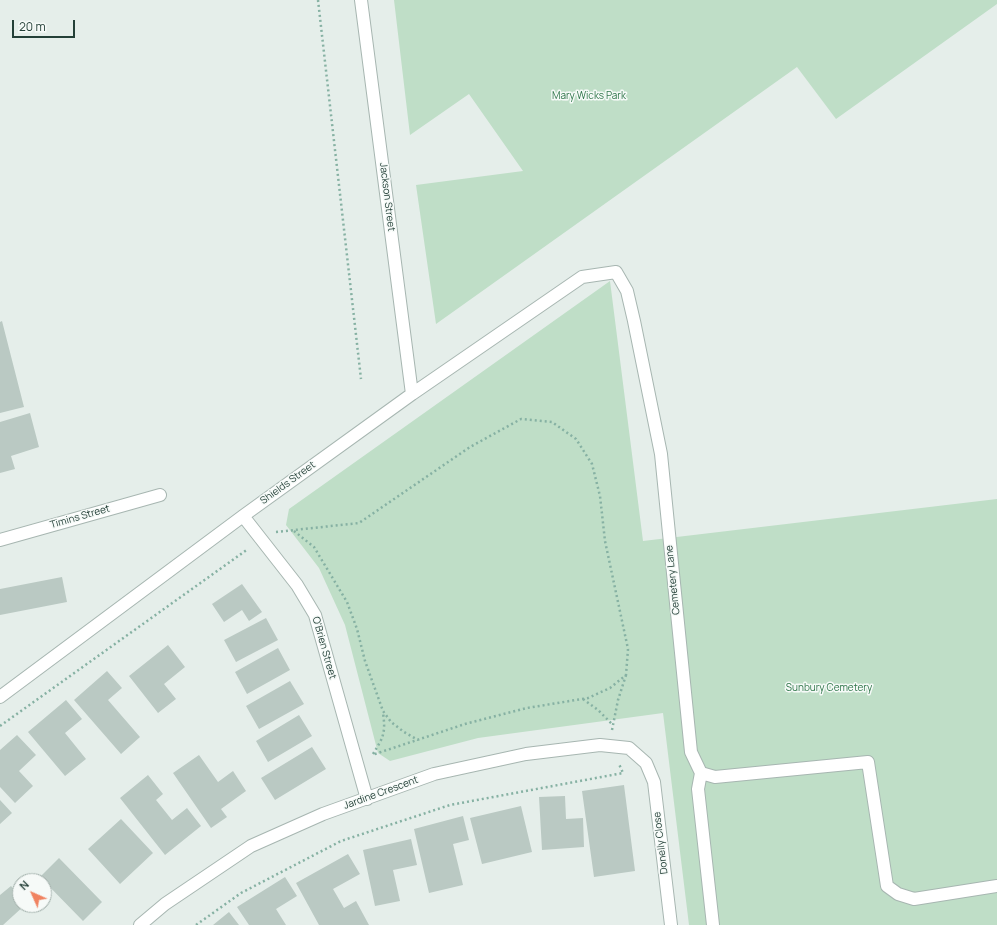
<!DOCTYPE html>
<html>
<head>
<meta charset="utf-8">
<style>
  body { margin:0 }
  #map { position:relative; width:997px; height:925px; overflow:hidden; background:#e5eeea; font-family:Manrope,sans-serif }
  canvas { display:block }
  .north { position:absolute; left:12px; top:873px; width:40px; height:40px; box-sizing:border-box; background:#f6faf8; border:1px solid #a2b0ab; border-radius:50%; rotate:315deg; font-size:11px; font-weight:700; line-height:16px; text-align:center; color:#244038 }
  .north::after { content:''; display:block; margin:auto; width:14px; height:18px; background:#f08361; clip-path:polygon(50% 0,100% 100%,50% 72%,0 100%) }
  .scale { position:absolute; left:12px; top:20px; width:63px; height:18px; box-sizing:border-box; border:2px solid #244038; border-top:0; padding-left:5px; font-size:12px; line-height:14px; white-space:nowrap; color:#244038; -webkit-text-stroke:3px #f6faf8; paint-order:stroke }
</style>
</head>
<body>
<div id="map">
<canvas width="997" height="925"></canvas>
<div class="north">N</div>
<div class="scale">20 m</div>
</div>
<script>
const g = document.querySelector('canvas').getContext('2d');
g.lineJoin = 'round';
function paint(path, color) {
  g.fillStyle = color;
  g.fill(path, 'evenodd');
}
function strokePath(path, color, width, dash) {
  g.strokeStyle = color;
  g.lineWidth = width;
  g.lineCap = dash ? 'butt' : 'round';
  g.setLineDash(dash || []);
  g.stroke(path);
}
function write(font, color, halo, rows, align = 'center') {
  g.font = font + ' Manrope,sans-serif';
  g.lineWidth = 3;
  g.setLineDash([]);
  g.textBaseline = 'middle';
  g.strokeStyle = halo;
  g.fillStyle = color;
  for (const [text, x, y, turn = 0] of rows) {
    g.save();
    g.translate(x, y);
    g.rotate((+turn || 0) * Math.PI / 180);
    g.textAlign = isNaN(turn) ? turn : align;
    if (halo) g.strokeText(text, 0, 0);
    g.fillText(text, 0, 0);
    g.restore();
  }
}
const green = new Path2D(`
  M 394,0 L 997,0 L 997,4 L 836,119 L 797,67 L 436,324 L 416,185 L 523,171 L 469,94 L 410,135 Z
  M 610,281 L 643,541 L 997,499 L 997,925 L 689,925 L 663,713 L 478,738 L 390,761 L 378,753 L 345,625 L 319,568 L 286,525 L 289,509 Z`);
const building = new Path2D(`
  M 2,321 L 24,407 L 0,413 L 0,322 Z
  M 30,413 L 39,447 L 11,456 L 15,469 L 0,473 L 0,422 Z
  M 62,577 L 67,602 L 0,615 L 0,589 Z
  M 242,584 L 262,612 L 249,621 L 242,610 L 224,622 L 212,604 Z
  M 266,618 L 278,640 L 236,662 L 224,640 Z
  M 168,645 L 185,667 L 164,684 L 176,699 L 158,713 L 129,676 Z
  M 278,648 L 290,670 L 247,694 L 235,672 Z
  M 107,671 L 122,688 L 108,700 L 140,737 L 121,754 L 74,700 Z
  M 290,681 L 304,704 L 259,729 L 246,706 Z
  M 66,700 L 82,719 L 65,733 L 86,759 L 65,776 L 28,732 Z
  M 299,715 L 312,736 L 268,762 L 256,741 Z
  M 17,735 L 36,755 L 19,771 L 33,786 L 15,803 L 0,787 L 0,750 Z
  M 312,747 L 326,769 L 275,800 L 261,778 Z
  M 199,755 L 218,782 L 233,771 L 246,791 L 221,809 L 227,817 L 211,828 L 173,773 Z
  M 148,775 L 163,794 L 156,800 L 172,820 L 187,808 L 201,826 L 165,855 L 120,798 Z
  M 624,785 L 635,871 L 594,877 L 582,791 Z
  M 565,796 L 566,819 L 583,818 L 584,847 L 542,850 L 539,797 Z
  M 0,800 L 12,813 L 0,824 Z
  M 521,806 L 532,852 L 482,864 L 470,818 Z
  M 463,816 L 469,840 L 453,844 L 463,885 L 429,893 L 414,829 Z
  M 121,819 L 153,853 L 120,884 L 88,849 Z
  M 411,839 L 417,865 L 393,870 L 400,901 L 375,906 L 363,850 Z
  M 348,854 L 360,874 L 333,889 L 344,908 L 356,901 L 369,925 L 319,925 L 296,883 Z
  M 59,858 L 102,902 L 83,921 L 40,877 Z
  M 285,877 L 297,896 L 276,909 L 286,925 L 249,925 L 237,907 Z
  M 11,886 L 20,896 L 20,905 L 25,905 L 3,925 L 0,925 L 0,895 Z
  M 229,912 L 239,925 L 213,925 Z`);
const path = new Path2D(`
  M 318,0 L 361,379
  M 294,531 L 314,547 L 347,602 L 357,629 L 365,661 L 383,711 L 391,722 L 404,732 L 418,740
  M 276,532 L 359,523 L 470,447 L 521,419 L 552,422 L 576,439 L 592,464 L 600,496 L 605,541 L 628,649 L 626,675 L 610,688 L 588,698 L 527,708 L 465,724 L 372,755
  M 583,699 L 598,710 L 613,725
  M 0,726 L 248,549
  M 612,730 L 618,700 L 626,675
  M 373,754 C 383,738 386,733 383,713
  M 196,925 L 241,893 L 341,841 L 450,805 L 623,773 L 619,764`);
const street = new Path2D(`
  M 361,0 L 412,394
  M 243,516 L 297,585 L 315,615 L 367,799
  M 0,540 L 160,495
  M 0,697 L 243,516 L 412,394 L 582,277 L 616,272 L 627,291 L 634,321 L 661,454 L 691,752 L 701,773 L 698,789 L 713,925
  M 701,773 L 715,777 L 868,762 L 887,886 L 898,894 L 914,899 L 997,886
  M 140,925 L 165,904 L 251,846 L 323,814 L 434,774 L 526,754 L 600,745 L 629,748 L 646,763 L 654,782 L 671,925`);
const parkNames = [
  ["Mary Wicks Park",589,96],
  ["Sunbury Cemetery",829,688]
];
const streetNames = [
  ["Jackson Street",387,197,83],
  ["Shields Street",288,483,-36],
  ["Timins Street",80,517,-16],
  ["Cemetery Lane",673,580,-96],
  ["O'Brien Street",324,648,74],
  ["Jardine Crescent",381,793,-20],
  ["Donelly Close",661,843,-97]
];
paint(green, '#bfdec7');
paint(building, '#bac9c3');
strokePath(street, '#a7b6b1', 14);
strokePath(path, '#86b1a3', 2.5, [2, 3]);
strokePath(street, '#fff', 12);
write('10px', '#2f764a', '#f6faf8', parkNames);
write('10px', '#244038', '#f6faf8', streetNames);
</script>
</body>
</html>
